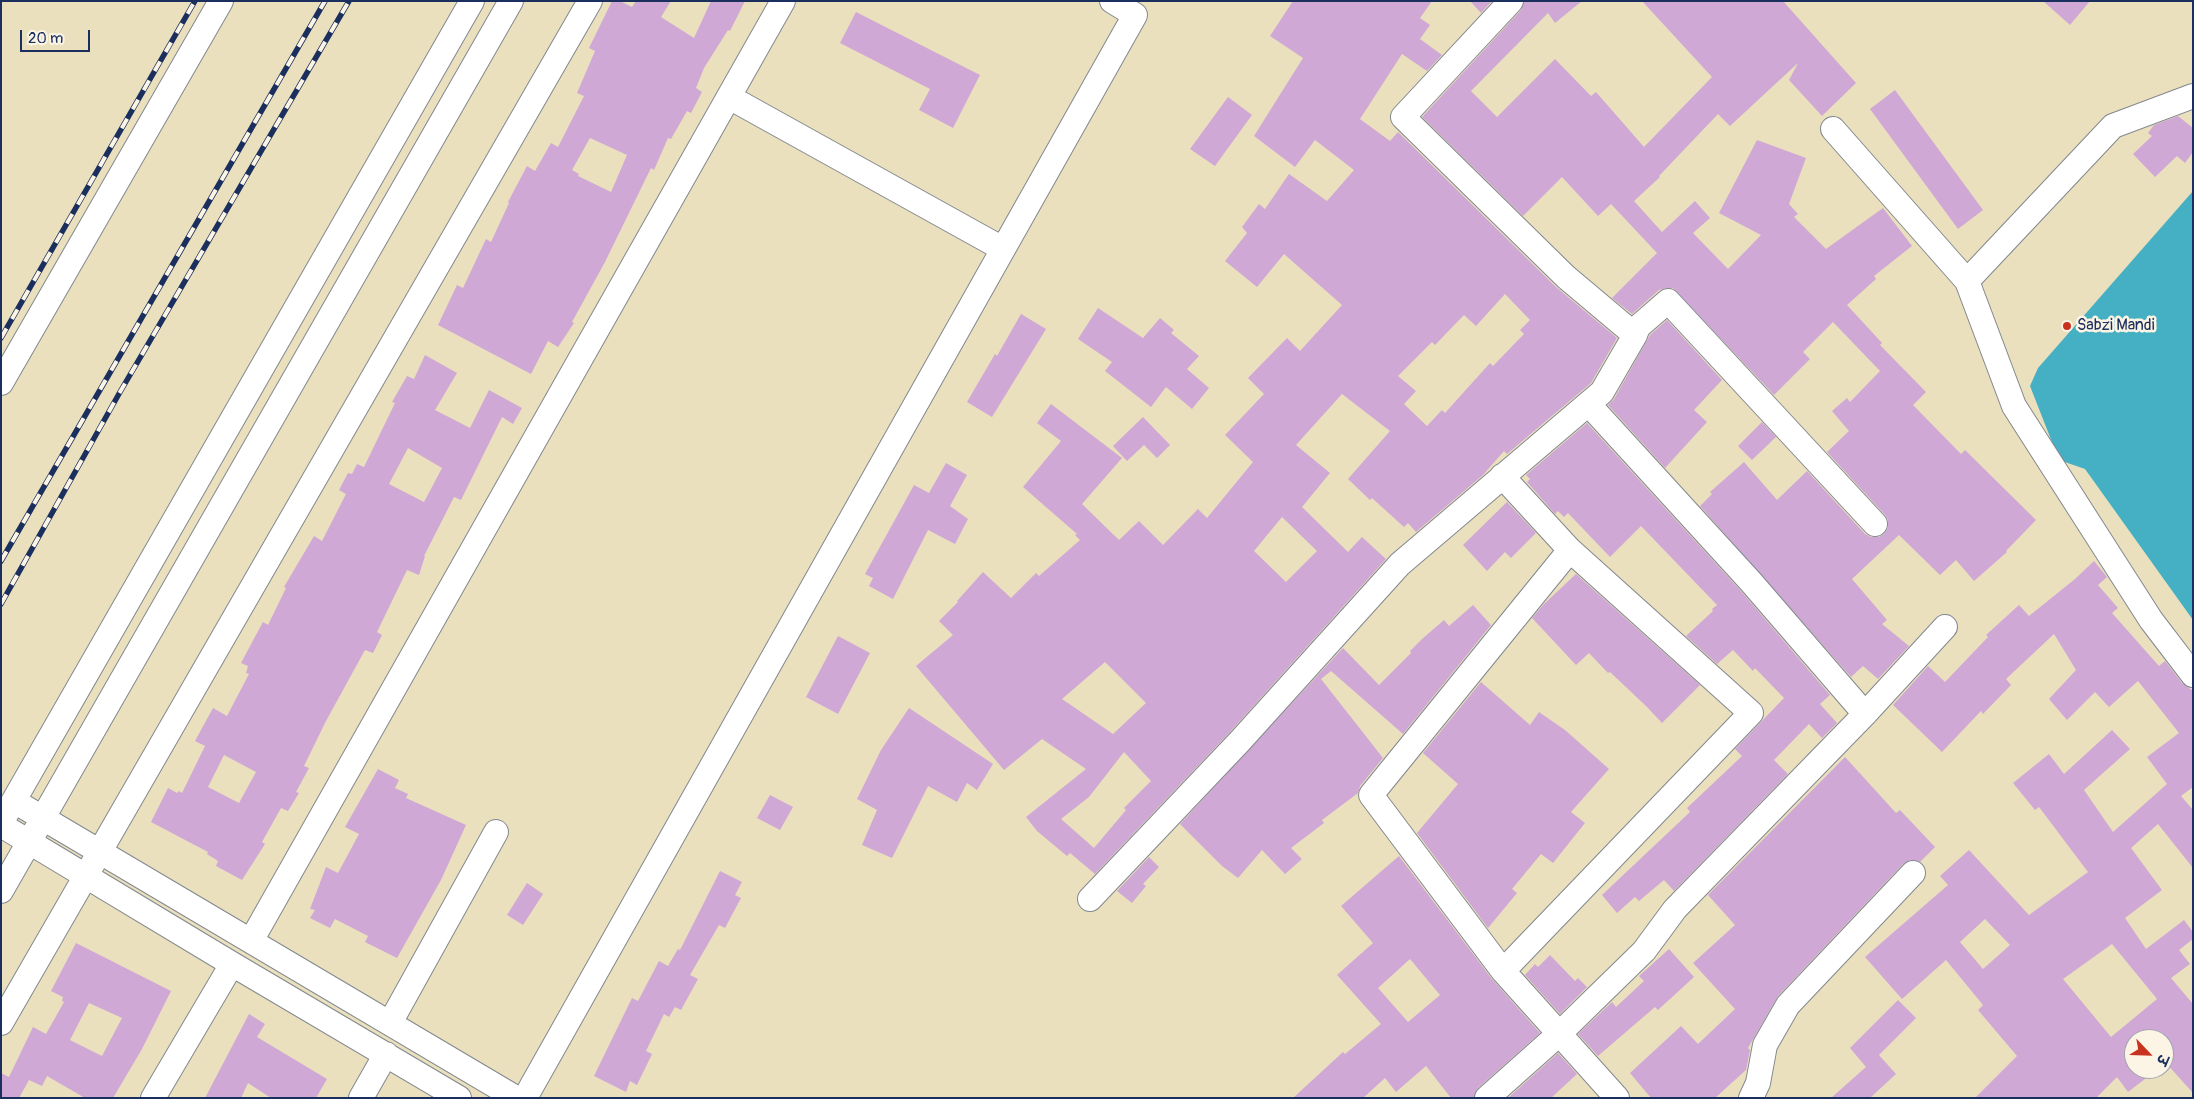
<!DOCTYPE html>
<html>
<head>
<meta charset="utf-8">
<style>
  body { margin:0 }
  #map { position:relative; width:2194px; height:1099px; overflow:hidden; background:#eae0be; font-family:Pangolin,"Playpen Sans Deva",sans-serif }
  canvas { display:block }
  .frame { position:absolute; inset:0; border:2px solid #1b2f5e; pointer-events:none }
  .north { position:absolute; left:2124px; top:1029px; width:50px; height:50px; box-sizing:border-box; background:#fcf5e5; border:1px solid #a2a6af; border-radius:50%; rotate:114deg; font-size:14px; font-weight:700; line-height:20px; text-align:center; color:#1b2f5e }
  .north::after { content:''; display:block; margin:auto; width:18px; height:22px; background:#c8321e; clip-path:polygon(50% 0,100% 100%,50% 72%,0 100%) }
  .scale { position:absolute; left:20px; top:30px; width:70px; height:22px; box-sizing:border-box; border:2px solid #1b2f5e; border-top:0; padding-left:6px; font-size:15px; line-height:18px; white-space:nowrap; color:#1b2f5e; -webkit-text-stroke:4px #fcf5e5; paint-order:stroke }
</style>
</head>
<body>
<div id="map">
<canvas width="2194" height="1099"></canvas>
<div class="frame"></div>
<div class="north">उ</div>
<div class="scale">20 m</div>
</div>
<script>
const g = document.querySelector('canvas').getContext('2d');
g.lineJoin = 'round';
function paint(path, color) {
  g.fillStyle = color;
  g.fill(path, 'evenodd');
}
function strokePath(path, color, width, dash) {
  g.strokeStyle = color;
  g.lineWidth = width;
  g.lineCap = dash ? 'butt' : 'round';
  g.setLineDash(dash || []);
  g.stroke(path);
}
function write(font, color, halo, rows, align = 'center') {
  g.font = font + ' Pangolin,sans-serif';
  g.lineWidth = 5;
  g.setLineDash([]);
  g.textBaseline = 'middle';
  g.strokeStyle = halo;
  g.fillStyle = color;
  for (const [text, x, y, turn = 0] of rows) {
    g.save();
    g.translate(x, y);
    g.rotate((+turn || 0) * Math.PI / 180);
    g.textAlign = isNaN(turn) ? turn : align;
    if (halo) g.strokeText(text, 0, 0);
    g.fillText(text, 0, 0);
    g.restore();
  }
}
const water = new Path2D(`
  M 2193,191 L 2193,620 L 2085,469 L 2059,460 L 2030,386 L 2038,368 Z`);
const building = new Path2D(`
  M 612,1 L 620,1 L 632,7 L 636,1 L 671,1 L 661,17 L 694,38 L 711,1 L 745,1 L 730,31 L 728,30 L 704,68 L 696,88 L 702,92 L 691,113 L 687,111 L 671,139 L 668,138 L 654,170 L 651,168 L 605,262 L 572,322 L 574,323 L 558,347 L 548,341 L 531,374 L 438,325 L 457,285 L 463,288 L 486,239 L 491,242 L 509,203 L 508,202 L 527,166 L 535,171 L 551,143 L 558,147 L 584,96 L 577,93 L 595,51 L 589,48 ZM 590,138 L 627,155 L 611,192 L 578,176 L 579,174 L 572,170 Z
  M 1293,1 L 1432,1 L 1420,18 L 1430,25 L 1420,39 L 1442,55 L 1427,71 L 1402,54 L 1360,119 L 1390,141 L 1398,132 L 1556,287 L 1617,338 L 1591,383 L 1507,454 L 1504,451 L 1483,475 L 1416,532 L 1408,523 L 1404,527 L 1372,498 L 1370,500 L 1348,479 L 1390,431 L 1342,394 L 1296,445 L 1330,473 L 1302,507 L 1348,552 L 1362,537 L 1386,559 L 1230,732 L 1095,874 L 1070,853 L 1067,856 L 1037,831 L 1026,817 L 1086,769 L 1042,739 L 1004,770 L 916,666 L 953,635 L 939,621 L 958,602 L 957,601 L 983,572 L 1011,598 L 1036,573 L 1039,576 L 1080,540 L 1075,535 L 1077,534 L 1023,487 L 1061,441 L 1037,423 L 1051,404 L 1122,458 L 1082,504 L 1119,540 L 1139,521 L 1163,545 L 1198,509 L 1207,518 L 1253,462 L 1225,435 L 1264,394 L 1248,378 L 1287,338 L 1300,351 L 1342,305 L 1284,254 L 1257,287 L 1225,261 L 1247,233 L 1242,227 L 1259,204 L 1265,209 L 1289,174 L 1327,201 L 1354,170 L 1315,140 L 1295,167 L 1254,136 L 1303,58 L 1270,36 ZM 1505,294 L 1530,320 L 1520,330 L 1524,334 L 1493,366 L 1490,363 L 1445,413 L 1442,410 L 1427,426 L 1404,404 L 1416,391 L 1398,376 L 1432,342 L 1435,345 L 1464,315 L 1476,326 ZM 1282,517 L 1317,551 L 1286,582 L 1254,551 ZM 1105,662 L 1146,703 L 1113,734 L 1062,699 ZM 1124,752 L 1151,781 L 1124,808 L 1126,810 L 1094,848 L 1061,819 L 1089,797 Z
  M 1470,1 L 1492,1 L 1481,13 Z
  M 1524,1 L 1582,1 L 1555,23 L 1548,13 L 1471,91 L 1497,117 L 1555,59 L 1591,96 L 1596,92 L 1644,147 L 1712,77 L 1642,1 L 1783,1 L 1856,83 L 1822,116 L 1789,80 L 1798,63 L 1730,126 L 1718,114 L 1659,176 L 1660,177 L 1634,201 L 1662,232 L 1695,201 L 1710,218 L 1693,233 L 1728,269 L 1761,235 L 1719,213 L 1757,140 L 1806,158 L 1789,204 L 1798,214 L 1794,217 L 1826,249 L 1883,208 L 1912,246 L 1874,276 L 1876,279 L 1847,305 L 1882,343 L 1880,345 L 1926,392 L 1913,405 L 1961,454 L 1965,450 L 2036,520 L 2006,551 L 2007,552 L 1974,581 L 1956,560 L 1940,575 L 1899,535 L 1852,579 L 1887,620 L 1882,624 L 1909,646 L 1878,679 L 1863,666 L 1851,677 L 1700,506 L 1712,494 L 1710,492 L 1744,462 L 1777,500 L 1807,471 L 1865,534 L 1871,537 L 1879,537 L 1884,534 L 1888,528 L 1888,520 L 1885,515 L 1827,452 L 1849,431 L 1832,411 L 1847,398 L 1850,402 L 1880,371 L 1833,322 L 1803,352 L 1810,359 L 1774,395 L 1673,288 L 1666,288 L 1659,290 L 1632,314 L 1612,298 L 1657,253 L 1611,204 L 1598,216 L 1562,177 L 1523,216 L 1422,117 L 1521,10 Z
  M 2043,1 L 2090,1 L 2070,25 Z
  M 856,12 L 980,75 L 953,128 L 919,110 L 930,89 L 840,43 Z
  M 1895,90 L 1983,210 L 1958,229 L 1870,109 Z
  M 1228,97 L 1252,115 L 1215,166 L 1190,149 Z
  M 2178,116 L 2193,128 L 2193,152 L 2185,163 L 2177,156 L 2155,177 L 2133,154 L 2152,136 L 2148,133 L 2154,125 Z
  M 1098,308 L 1143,338 L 1160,318 L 1174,330 L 1171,333 L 1199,356 L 1187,369 L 1209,388 L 1192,409 L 1166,387 L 1151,407 L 1105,371 L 1112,362 L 1078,339 Z
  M 1021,314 L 1046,329 L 992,417 L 967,402 L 995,354 L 997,356 Z
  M 1667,320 L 1722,380 L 1694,410 L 1707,422 L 1665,468 L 1608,405 L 1614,399 L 1650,335 Z
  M 425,355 L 457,373 L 435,410 L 470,428 L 489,390 L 522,408 L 513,424 L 502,417 L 461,500 L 454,497 L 424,556 L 425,556 L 419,575 L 407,570 L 377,632 L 382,635 L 373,653 L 365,650 L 326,721 L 304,766 L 309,768 L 296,792 L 299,793 L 288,811 L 281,808 L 262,842 L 265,844 L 242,880 L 216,866 L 218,861 L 207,854 L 208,852 L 151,822 L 168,788 L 177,793 L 179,791 L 182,793 L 205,746 L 195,741 L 213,708 L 227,716 L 249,674 L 246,673 L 248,666 L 241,663 L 257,633 L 263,622 L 268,625 L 286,588 L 284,587 L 314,536 L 322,541 L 346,494 L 339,490 L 348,473 L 352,474 L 357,464 L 364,467 L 395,403 L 392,402 L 407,376 L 414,379 ZM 408,448 L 442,468 L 424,502 L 389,484 ZM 224,755 L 256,772 L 239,803 L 208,787 Z
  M 1143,417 L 1170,445 L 1157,458 L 1144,445 L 1127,461 L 1113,446 Z
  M 1762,422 L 1776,437 L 1752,460 L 1738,446 Z
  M 1587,423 L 1741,591 L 1830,695 L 1820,704 L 1837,723 L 1822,738 L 1809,724 L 1774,760 L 1788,774 L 1674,891 L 1664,880 L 1639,901 L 1635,897 L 1617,913 L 1602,895 L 1690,812 L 1687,808 L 1742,756 L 1735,749 L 1784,698 L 1755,668 L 1753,671 L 1733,650 L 1717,664 L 1686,636 L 1713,611 L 1712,609 L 1717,605 L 1641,526 L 1610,557 L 1568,513 L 1564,517 L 1558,511 L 1555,514 L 1527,482 L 1530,479 L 1526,475 Z
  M 946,463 L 967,475 L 950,506 L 968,519 L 955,544 L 928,530 L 893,599 L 869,586 L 873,578 L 865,574 L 914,485 L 929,493 Z
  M 1507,502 L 1536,533 L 1511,558 L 1505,552 L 1487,571 L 1463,545 Z
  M 2094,561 L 2107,577 L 2098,585 L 2118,608 L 2112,613 L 2159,666 L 2165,661 L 2182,683 L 2193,691 L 2193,787 L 2181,796 L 2193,810 L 2193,868 L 2158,824 L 2131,848 L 2162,890 L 2125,918 L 2146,949 L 2184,920 L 2193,932 L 2193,939 L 2179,950 L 2190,964 L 2171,978 L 2193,1004 L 2193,1093 L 2166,1063 L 2164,1064 L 2164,1039 L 2134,1039 L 2134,1069 L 2158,1069 L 2128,1092 L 2117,1077 L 2096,1098 L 1975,1098 L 2017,1056 L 1978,1010 L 1983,1005 L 1946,960 L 1902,999 L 1865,957 L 1948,885 L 1940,876 L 1969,850 L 2029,915 L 2088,872 L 2039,807 L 2035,810 L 2013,783 L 2049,754 L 2064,774 L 2112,730 L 2130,749 L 2084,790 L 2113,832 L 2167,784 L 2147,757 L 2179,733 L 2138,681 L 2109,707 L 2095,692 L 2067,720 L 2049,699 L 2076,670 L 2054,634 L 2006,679 L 2011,685 L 1983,714 L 1981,711 L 1942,752 L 1893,705 L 1928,666 L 1945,682 L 1988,637 L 1986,635 L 2019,605 L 2029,616 L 2075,579 ZM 1985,919 L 2010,945 L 1983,969 L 1960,942 ZM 2112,944 L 2157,999 L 2111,1037 L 2063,979 Z
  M 1576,574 L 1700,685 L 1662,723 L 1646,706 L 1610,672 L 1608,673 L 1589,653 L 1576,665 L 1532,618 L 1544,604 Z
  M 1473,605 L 1491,625 L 1403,734 L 1331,671 L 1321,679 L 1383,758 L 1360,786 L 1358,793 L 1322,820 L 1324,823 L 1291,848 L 1302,859 L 1285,874 L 1262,850 L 1238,878 L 1222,866 L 1180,824 L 1343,648 L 1379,685 L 1411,653 L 1410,651 L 1422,639 L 1444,620 L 1449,626 Z
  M 838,636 L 870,653 L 838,714 L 806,697 Z
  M 1481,682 L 1530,725 L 1539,712 L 1565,730 L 1609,769 L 1571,812 L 1585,823 L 1553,863 L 1541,854 L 1512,889 L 1517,893 L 1488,928 L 1417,833 L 1458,784 L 1423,753 Z
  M 909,708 L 993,764 L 977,790 L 967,783 L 957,802 L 928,786 L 892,858 L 862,845 L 877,810 L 857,799 L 881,750 Z
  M 1845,757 L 1896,813 L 1900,810 L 1935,847 L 1920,862 L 1910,860 L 1903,864 L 1778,996 L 1748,1048 L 1750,1050 L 1746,1070 L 1715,1098 L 1651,1098 L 1630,1073 L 1681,1026 L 1698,1044 L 1735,1009 L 1693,963 L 1735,925 L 1708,895 Z
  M 378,769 L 399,780 L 395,788 L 408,794 L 406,798 L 466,825 L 441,880 L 397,958 L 365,942 L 368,936 L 335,919 L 330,928 L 310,918 L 315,910 L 310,909 L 326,867 L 338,873 L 359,834 L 345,827 Z
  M 770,795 L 793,807 L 780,830 L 757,818 Z
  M 1399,856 L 1492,979 L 1540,1033 L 1478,1088 L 1474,1098 L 1451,1098 L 1426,1066 L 1396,1092 L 1385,1078 L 1363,1098 L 1293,1098 L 1343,1052 L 1345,1054 L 1381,1024 L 1337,975 L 1373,943 L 1341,906 ZM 1410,959 L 1440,995 L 1408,1022 L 1378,988 Z
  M 1149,857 L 1159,867 L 1143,884 L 1146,886 L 1132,903 L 1117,891 Z
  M 720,871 L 742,882 L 735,895 L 741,898 L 725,928 L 719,925 L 690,975 L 698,979 L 681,1010 L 675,1007 L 669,1017 L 664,1014 L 646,1051 L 652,1054 L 637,1085 L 630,1081 L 626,1092 L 594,1076 L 632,998 L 638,1001 L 659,961 L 668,966 L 678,949 L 680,950 Z
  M 527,883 L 543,894 L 523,925 L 507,915 Z
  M 76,943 L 171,991 L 142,1049 L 113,1098 L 85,1098 L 47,1076 L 42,1086 L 29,1080 L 19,1098 L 1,1098 L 1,1073 L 9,1077 L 33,1027 L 46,1034 L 64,1002 L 62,1001 L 63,997 L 51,991 ZM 89,1003 L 122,1018 L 102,1056 L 70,1040 Z
  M 1669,949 L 1694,977 L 1658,1010 L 1655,1007 L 1598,1056 L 1578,1034 L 1612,1002 L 1616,1007 L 1644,981 L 1639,976 Z
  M 1550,955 L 1575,981 L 1578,978 L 1587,987 L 1560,1014 L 1525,975 L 1535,964 L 1538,967 Z
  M 1898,1000 L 1916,1018 L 1874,1060 L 1879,1055 L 1896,1074 L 1870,1098 L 1831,1098 L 1866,1067 L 1850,1048 Z
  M 249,1014 L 265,1024 L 257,1037 L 327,1079 L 316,1098 L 271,1098 L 248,1083 L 241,1098 L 205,1098 Z
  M 1558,1053 L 1577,1074 L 1551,1098 L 1508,1098 Z`);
const minor = new Path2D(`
  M 1511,1 L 1403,117 L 1566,277 L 1635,335 L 1638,327 L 1668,301 L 1875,524
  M 729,97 L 1003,249
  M 1833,129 L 1967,281 L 2014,406 L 2151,620 L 2193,675
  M 1967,281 L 2113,126 L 2193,96
  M 1,383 L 221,1
  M 1586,406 L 1593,409 L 1751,582 L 1865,714
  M 1502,476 L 1570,550
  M 14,801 L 516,1098
  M 1,823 L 472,1
  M 1,825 L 232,964 L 459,1098
  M 1,891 L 511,1
  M 1090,899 L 1240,741 L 1400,564 L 1602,392 L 1635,335
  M 251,941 L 783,1
  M 1503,971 L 1751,713 L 1570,550 L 1371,795 L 1503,971 L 1617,1098
  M 1,1023 L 590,1
  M 390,1023 L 496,832
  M 153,1098 L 232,964
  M 361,1098 L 386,1054
  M 525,1098 L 1135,15 L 1112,1
  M 1487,1098 L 1560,1033 L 1644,951 L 1675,909 L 1865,714 L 1945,627
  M 1751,1098 L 1758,1083 L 1765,1045 L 1788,1005 L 1913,873`);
const rail = new Path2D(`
  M 1,338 L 195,1
  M 1,561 L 325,1
  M 1,604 L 120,392 L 349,1`);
const markers = [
  [2067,326,5,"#c8321e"]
];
const poiNames = [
  ["Sabzi Mandi",2077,326]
];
paint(water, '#45b0c3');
paint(building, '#cfa8d5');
strokePath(minor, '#82888e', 26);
strokePath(minor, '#fff', 24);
strokePath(rail, '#1b2f5e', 5.5);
strokePath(rail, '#fcf5e5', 4, [11]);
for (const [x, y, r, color] of markers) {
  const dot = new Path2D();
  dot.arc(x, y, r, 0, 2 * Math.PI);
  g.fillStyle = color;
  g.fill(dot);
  strokePath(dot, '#fcf5e5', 2);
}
write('16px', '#1b2f5e', '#fcf5e5', poiNames, 'left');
</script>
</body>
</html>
